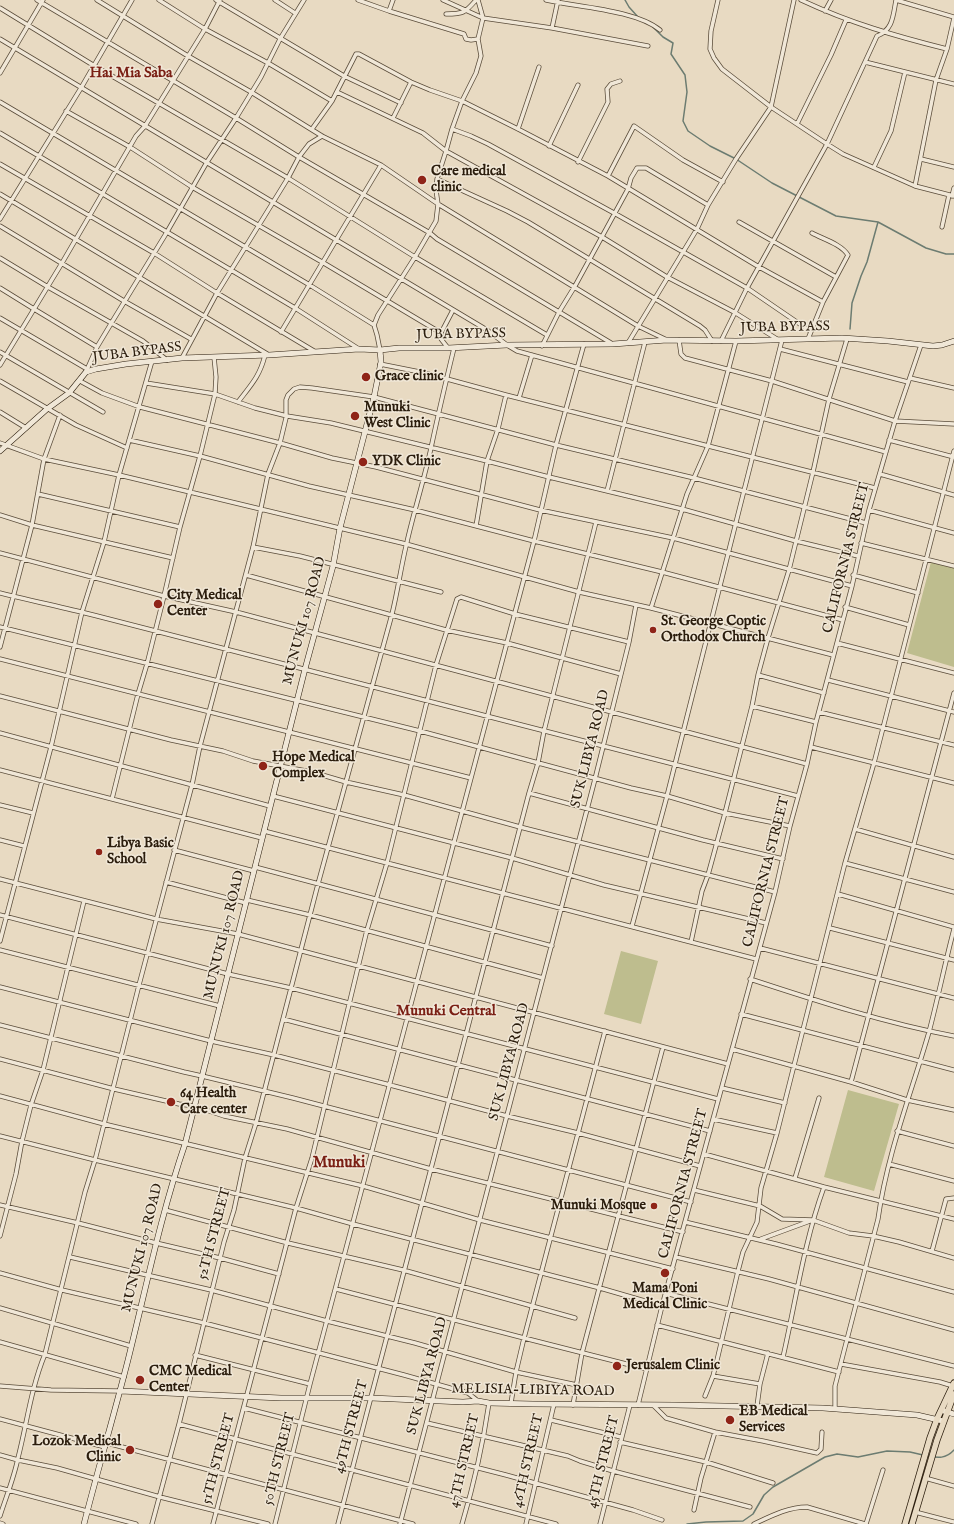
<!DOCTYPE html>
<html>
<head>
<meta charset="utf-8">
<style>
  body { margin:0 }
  canvas { display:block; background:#e8dac2 }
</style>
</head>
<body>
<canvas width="954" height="1524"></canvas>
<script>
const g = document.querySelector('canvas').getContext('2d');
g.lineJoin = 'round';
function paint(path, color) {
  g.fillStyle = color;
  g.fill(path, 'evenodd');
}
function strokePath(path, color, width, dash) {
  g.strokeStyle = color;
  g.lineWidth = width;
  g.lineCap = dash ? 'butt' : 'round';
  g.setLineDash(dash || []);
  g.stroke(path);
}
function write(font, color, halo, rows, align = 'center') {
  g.font = font + ' "IM FELL English",serif';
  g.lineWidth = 3;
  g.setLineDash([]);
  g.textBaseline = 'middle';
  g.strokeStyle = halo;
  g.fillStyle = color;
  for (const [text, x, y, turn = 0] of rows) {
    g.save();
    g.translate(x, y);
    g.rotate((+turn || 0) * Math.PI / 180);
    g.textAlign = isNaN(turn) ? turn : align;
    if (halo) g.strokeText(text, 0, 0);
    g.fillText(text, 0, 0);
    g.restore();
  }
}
const green = new Path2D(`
  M 931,562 L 954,568 L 954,667 L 907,653 Z
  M 621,951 L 658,961 L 641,1024 L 604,1014 Z
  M 848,1090 L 899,1104 L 874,1191 L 824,1177 Z`);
const stream = new Path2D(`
  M 625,0 L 629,7 L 638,17
  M 654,28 L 663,37 L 673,43 L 671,54 L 685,75 L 687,92 L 683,121 L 688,131 L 710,146 L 736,159 L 772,183 L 836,216 L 878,222 L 926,248 L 946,254 L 954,254
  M 850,329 L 852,303 L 861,276 L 867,262 L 878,222
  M 927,1456 C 938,1458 946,1459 954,1450
  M 687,1524 L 706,1522 L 743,1521 L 753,1514 L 764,1495 L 773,1487 L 825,1457 L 837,1454 L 858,1457 L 887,1451 L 910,1452 L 923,1455`);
const street = new Path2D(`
  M 37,0 L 236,118 L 299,157 L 430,233 L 437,239 L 611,343
  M 97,0 L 188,56 L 251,92 L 322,136 L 381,165 L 438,204 L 638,326 L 667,340
  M 159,0 L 205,29 L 268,63 L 332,101
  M 216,0 L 344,76 L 401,103
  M 275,0 L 295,13
  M 358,0 L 389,11 L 464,34 L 466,39 L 471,40 L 478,39
  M 443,0 L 483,18 L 552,28 L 648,46
  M 546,0 C 577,7 636,10 660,30
  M 718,0 L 711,31 L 710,49 L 714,58 L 722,69 L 771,107 L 827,144 L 843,154 L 915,186
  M 801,0 C 850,23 895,36 947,49
  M 896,0 L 954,17
  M 0,8 L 93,65 L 288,178 L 415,257 L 547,335
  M 389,11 L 393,0
  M 825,11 L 831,0
  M 446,14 C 463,14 465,13 476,0
  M 954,18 L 947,49 L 936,80 L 915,186 L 954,196
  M 552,28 L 558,0
  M 0,39 L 487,330 L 507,345 L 517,351 L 886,452
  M 865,62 L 954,84
  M 0,73 L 43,0
  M 337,92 L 423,133 L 446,151 L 602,237 L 667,277 L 734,312 L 777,339
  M 0,102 L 308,284 L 374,325
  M 66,111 L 130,147 L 192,187 L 322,262 L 441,333 L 441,339 L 448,348
  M 393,118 L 411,82
  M 797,124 L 831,55 L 846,20
  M 312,129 L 332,101 L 356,54 L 359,54 L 411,82 L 430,90 L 462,101 L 518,129 L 608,176 L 759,267 L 823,302
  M 452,129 L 471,136 L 488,144 L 614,213 L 747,288 L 810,331
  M 518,129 L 539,67
  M 0,133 L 295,308 L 359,349
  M 549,146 L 578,85
  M 921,159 L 954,167
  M 578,162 L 608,102 L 607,89 L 611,84 L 620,81
  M 0,164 L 154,253 L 217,293 L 314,351
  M 874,167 L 891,131 L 905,72
  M 608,176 L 634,126 L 683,160 L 723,182
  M 437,179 L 507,211 L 528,222 L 700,326 L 705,330 L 712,341
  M 0,194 L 269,355
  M 952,196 L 954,188
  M 0,219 L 81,88 L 132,0
  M 739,222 L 836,277
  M 0,226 L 124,301 L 191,339
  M 942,227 L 949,195
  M 0,258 L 48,287 L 143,341 L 167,360
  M 0,288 L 34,309 L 97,347
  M 0,318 L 87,369
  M 281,332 L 381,165
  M 441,333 L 453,310
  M 808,339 L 823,302 L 848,255 C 841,244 823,239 812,233
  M 679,340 L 681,354 L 685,358 L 772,381 L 895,421 L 954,424
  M 721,341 L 747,288 L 827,144 L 877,36 C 893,30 893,16 896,0
  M 628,343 L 697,229 L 708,205 L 736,159 L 771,107 L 794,0
  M 542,346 L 559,312 L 575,286 L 628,189 L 631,178 L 637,168 L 646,168 L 651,171 L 708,205
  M 780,349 L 908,382
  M 380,350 L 377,335 L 374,325 L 378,315 L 415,257 L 436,221 L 438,204 L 436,190 L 437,179 L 446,151 L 452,129 L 462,101 L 476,73 L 481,56 L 478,39 L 483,18 L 478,0
  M 0,352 L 103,412
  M 182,358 L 217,293 L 288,178 L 299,157 L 309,144 L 322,136
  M 380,364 L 425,373 L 506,395 L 875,488
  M 0,365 L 62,263 L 136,136 L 145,126 L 205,29 L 220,0
  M 86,372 L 97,347 L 112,322 L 167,232 L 207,162 L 236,118 L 261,77 L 280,39 L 304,0
  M 910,378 L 954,388
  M 0,381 L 76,425 L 127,448
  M 80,381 L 102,393 L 140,407 L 280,443 L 332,458 L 376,467 L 540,510 L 673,538 L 852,586
  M 146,383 L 215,394 L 255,408 L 287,416 L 331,423 L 487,461 L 549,477 L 682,509 L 796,541 L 858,556
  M 519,398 L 532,355
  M 238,402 C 251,385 260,376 265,355
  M 0,412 L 26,428
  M 129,440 L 200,456 L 309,486 L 415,510 L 534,541 L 662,572 L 843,620
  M 889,440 L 954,457
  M 0,443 L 44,459 L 119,475 L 406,544 L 579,592 L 651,608 L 833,655
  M 880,474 L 954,495
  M 607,491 L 645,342
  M 38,494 L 180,527
  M 869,510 L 954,533
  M 0,515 L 32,525 L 173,558
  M 476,526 L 487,461 L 498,429 L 506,395
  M 861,543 L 954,566
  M 253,547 L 300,556 L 441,592
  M 0,553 L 164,596 L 236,612 L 807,764
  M 246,575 L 446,630 L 507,643 L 621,674
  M 853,575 L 918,593
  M 0,593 C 28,600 57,606 85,613 C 323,672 560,735 798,796
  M 845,607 L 909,625
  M 651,608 L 687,494 L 708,446 L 736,341
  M 0,627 L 420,731 L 631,788 L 667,796 L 725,813 L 790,826
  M 837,643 L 954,673
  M 0,647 L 32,525 L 44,459 L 60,415
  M 0,659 L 471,778
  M 758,675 L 824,693
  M 828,680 L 954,712
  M 0,696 L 171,740 L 223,751 L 253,761 L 312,772 L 346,782 L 404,795 L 520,827 L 775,892
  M 752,706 L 816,722
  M 819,712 L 954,745
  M 0,733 L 270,806
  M 811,747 L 954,783
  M 0,770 L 262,838
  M 529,793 L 703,840 L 783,859
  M 273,796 L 512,858 L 604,885 L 766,923
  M 112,799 L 138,694 L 147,664 L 164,596 L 180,527 L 200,456 L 215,394 L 216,377 L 214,357
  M 0,805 L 33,813
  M 855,829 L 954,857
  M 264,831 L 756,959
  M 0,840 L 24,846
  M 174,850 L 254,871
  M 845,863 L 954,892
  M 255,867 L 552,946
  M 0,879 L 156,919 L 238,934 L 728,1064
  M 166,882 L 246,903
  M 838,894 L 954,927
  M 247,900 L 310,915 L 543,978
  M 0,915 L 228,974 L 291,988 L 718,1099
  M 632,926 L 667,796 L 782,340
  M 830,928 L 954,960
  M 0,941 L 51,747 L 82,612 L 104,542 L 119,475 L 152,361
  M 691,942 L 702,891 L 708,875 L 725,813 L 752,706 L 758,675 L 768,638 L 789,570 L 813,472 L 829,399 L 847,339
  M 760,948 L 954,998
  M 0,950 L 220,1006
  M 750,979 C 817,1001 885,1023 954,1036
  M 0,987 L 211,1041 L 274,1055 L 390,1085 L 507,1116 L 578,1133 L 700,1166
  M 741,1014 L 954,1070
  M 283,1019 L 710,1131
  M 0,1025 L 184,1072 L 202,1076 L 293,1098 L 691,1202
  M 732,1049 L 851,1082 L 907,1100 L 954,1110
  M 0,1059 L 114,1089 L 179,1104 L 194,1106 L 224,1116 L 287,1129 L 431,1169 L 683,1232
  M 851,1082 L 954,693
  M 722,1088 L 785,1103
  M 0,1096 L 104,1124 L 363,1186 L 480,1220 L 673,1269
  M 713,1119 L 777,1133
  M 897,1131 L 954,1146
  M 0,1136 L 95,1160 L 296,1208 L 353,1224 L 600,1288 L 662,1306
  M 704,1154 L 824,1187 L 954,1219
  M 889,1164 L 954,1181
  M 795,1178 L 819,1098
  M 694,1190 L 760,1206 L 782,1219 L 813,1220 L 849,1233 L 873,1236 L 899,1242 L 954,1258
  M 0,1205 L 78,1223 L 156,1243 L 220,1258 L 279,1274
  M 165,1210 L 288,1243 L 403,1270 L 575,1318
  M 685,1222 L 776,1244 L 954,1292
  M 0,1236 L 16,1174 L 22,1141 L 31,1105 L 43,1070 L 84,901
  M 761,1239 L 810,1221
  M 932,1251 L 946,1199 L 954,1198
  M 70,1257 L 211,1290 L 327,1321 L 415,1343 L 516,1372 L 577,1385
  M 676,1257 L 769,1279 L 954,1330
  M 0,1273 L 62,1290 L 204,1323 L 404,1375 L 468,1393 L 478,1401
  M 336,1289 L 524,1338 L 646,1369
  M 665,1293 L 954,1366
  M 0,1308 L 131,1346
  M 657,1325 L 839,1372
  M 0,1342 L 124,1377
  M 195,1355 L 310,1384
  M 783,1357 C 796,1300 804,1242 824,1187
  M 841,1364 L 940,1382 L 953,1386
  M 713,1376 L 760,1384
  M 0,1386 L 51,1390 L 120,1391
  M 705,1396 L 713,1376 L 718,1356 L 738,1271 L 743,1252 L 757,1222 L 761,1188 L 777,1133 L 845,863 L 874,763 L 954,451
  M 511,1403 L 516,1372 L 524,1338 L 605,1031
  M 573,1405 L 582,1353 L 663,1047
  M 638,1405 L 662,1306 L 775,892 L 790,826 L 807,764 L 816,722 L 852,586 L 869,510 L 895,421 L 921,345
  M 653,1405 L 666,1418 L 715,1432 L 763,1441 L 817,1453 L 821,1449 L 822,1432
  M 757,1406 L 760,1384 L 768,1353
  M 244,1408 L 506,1475 L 633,1510 L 662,1520
  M 835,1408 L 835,1386 L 878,1219 C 887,1154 911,1094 929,1032 C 938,998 945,963 954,929
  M 0,1419 L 105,1447
  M 551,1420 L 621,1437
  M 427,1423 L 568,1456 L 580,1461 L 613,1471 L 750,1507
  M 179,1424 L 556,1524
  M 620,1442 L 706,1462 L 773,1483
  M 107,1443 L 413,1524
  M 0,1455 L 18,1460 L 57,1468 L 160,1497 L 268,1524
  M 925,1478 L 954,1486
  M 0,1488 L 136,1524
  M 694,1510 L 701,1478 L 715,1432
  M 915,1512 L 954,1522
  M 0,1516 C 6,1497 14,1478 18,1458 C 27,1423 31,1388 45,1354 L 85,1192 L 95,1160 L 139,985 L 192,785 L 200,746 L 253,547 L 268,474 L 280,443 L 286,418 L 286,400 L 288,395 L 294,389 L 300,387 L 312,388 L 374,397 L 556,445 L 694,478 L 866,523
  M 0,1523 L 3,1524
  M 152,1524 L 179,1424 L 224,1242 L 234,1210 L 245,1158 L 256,1123 L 318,884 L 392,614 C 398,590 401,566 407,542 C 414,511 424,480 431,448 C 438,415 446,381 454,348
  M 213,1524 L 296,1208 L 312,1158 L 367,930 L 387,863 L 436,665 L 457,599 L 461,597 L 515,614 L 629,642
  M 275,1524 L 310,1384 L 534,541 L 556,445 L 584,344
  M 338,1524 C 366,1417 393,1310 422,1203 L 529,793 L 538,763 L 544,731 L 596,522
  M 400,1524 L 595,779 L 629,642 L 636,605
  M 462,1524 C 474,1484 483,1444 489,1403
  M 526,1524 L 554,1404
  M 600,1524 L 630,1405
  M 754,1524 C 771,1516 788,1507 807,1507 L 865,1524
  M 866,1524 L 883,1470`);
const secondary = new Path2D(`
  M 0,451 L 47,409 L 69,393 L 86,372 L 96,369 L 126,364 L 182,358 L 269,355 L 359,349 L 380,350 L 399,348 L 448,348 L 507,345 L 613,344 L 667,340 L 736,341 L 842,338 L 888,341 L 933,346 L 942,345 L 954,341
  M 120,1391 L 281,1398 L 371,1398 L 463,1402 L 478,1401 L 489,1403 L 533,1404 L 675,1405 L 823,1408 L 917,1415 L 943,1421
  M 944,1411 L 954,1414
  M 84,1524 C 98,1469 114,1415 128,1360 C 146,1288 161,1214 185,1144 L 305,669 L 333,566 L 340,528 L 374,397 L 381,362 L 380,350`);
const primary = new Path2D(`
  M 905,1524 L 930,1438 L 937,1419 L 954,1383
  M 912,1524 L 937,1440 L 954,1394`);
const markers = [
  [422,180,5,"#8f2418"],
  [366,377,5,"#8f2418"],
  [355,416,5,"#8f2418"],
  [363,462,5,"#8f2418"],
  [158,604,5,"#8f2418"],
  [653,630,4,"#8f2418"],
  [263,766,5,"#8f2418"],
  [99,852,4,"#8f2418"],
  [171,1102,5,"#8f2418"],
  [654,1206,4,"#8f2418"],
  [665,1273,5,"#8f2418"],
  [617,1366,5,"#8f2418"],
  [140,1380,5,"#8f2418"],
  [730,1420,5,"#8f2418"],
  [130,1450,5,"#8f2418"]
];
const poiNames = [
  ["Care medical",431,172],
  ["clinic",431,188],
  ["Grace clinic",375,377],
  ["Munuki",364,408],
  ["West Clinic",364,424],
  ["YDK Clinic",372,462],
  ["City Medical",167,596],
  ["Center",167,612],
  ["St. George Coptic",661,622],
  ["Orthodox Church",661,638],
  ["Hope Medical",272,758],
  ["Complex",272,774],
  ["Libya Basic",107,844],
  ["School",107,860],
  ["64 Health",180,1094],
  ["Care center",180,1110],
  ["Munuki Mosque",646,1206,"right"],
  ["Mama Poni",665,1289,"center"],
  ["Medical Clinic",665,1305,"center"],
  ["Jerusalem Clinic",626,1366],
  ["CMC Medical",149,1372],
  ["Center",149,1388],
  ["EB Medical",739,1412],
  ["Services",739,1428],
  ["Lozok Medical",121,1442,"right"],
  ["Clinic",121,1458,"right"]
];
const streetNames = [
  ["JUBA BYPASS",785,328,-1],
  ["JUBA BYPASS",461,335,-1],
  ["JUBA BYPASS",137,353,-7],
  ["CALIFORNIA STREET",847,558,-76],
  ["MUNUKI 107 ROAD",305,621,-75],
  ["SUK LIBYA ROAD",591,749,-76],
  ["CALIFORNIA STREET",767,872,-76],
  ["MUNUKI 107 ROAD",225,935,-76],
  ["SUK LIBYA ROAD",510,1062,-75],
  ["CALIFORNIA STREET",684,1184,-75],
  ["52TH STREET",215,1234,-75],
  ["MUNUKI 107 ROAD",143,1248,-76],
  ["SUK LIBYA ROAD",428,1376,-75],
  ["MELISIA-LIBIYA ROAD",533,1391,1],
  ["49TH STREET",352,1427,-75],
  ["51TH STREET",219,1459,-75],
  ["50TH STREET",280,1459,-76],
  ["47TH STREET",465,1461,-77],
  ["46TH STREET",529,1461,-77],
  ["45TH STREET",604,1462,-76]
];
const neighbourhoodNames = [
  ["Hai Mia Saba",131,74],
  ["Munuki Central",446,1012]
];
const quarterNames = [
  ["Munuki",339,1164]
];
paint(green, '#bebd8e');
strokePath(stream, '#6c7c71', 1.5);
strokePath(street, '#5a4c3a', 5);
strokePath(secondary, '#2b1d0d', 6);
strokePath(primary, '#2b1d0d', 7);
strokePath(street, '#f0e7d7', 3.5);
strokePath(secondary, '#f0e7d7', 5);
strokePath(primary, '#e8dac2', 5.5);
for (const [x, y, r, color] of markers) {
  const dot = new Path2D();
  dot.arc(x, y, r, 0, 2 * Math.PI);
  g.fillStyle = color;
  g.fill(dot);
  strokePath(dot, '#f0e7d7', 1.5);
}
write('bold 14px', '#2b1d0d', '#f0e7d7', poiNames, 'left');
write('14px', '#2b1d0d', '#f0e7d7', streetNames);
write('bold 15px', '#7a1f14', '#f0e7d7', neighbourhoodNames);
write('bold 16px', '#7a1f14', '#f0e7d7', quarterNames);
</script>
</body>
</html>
